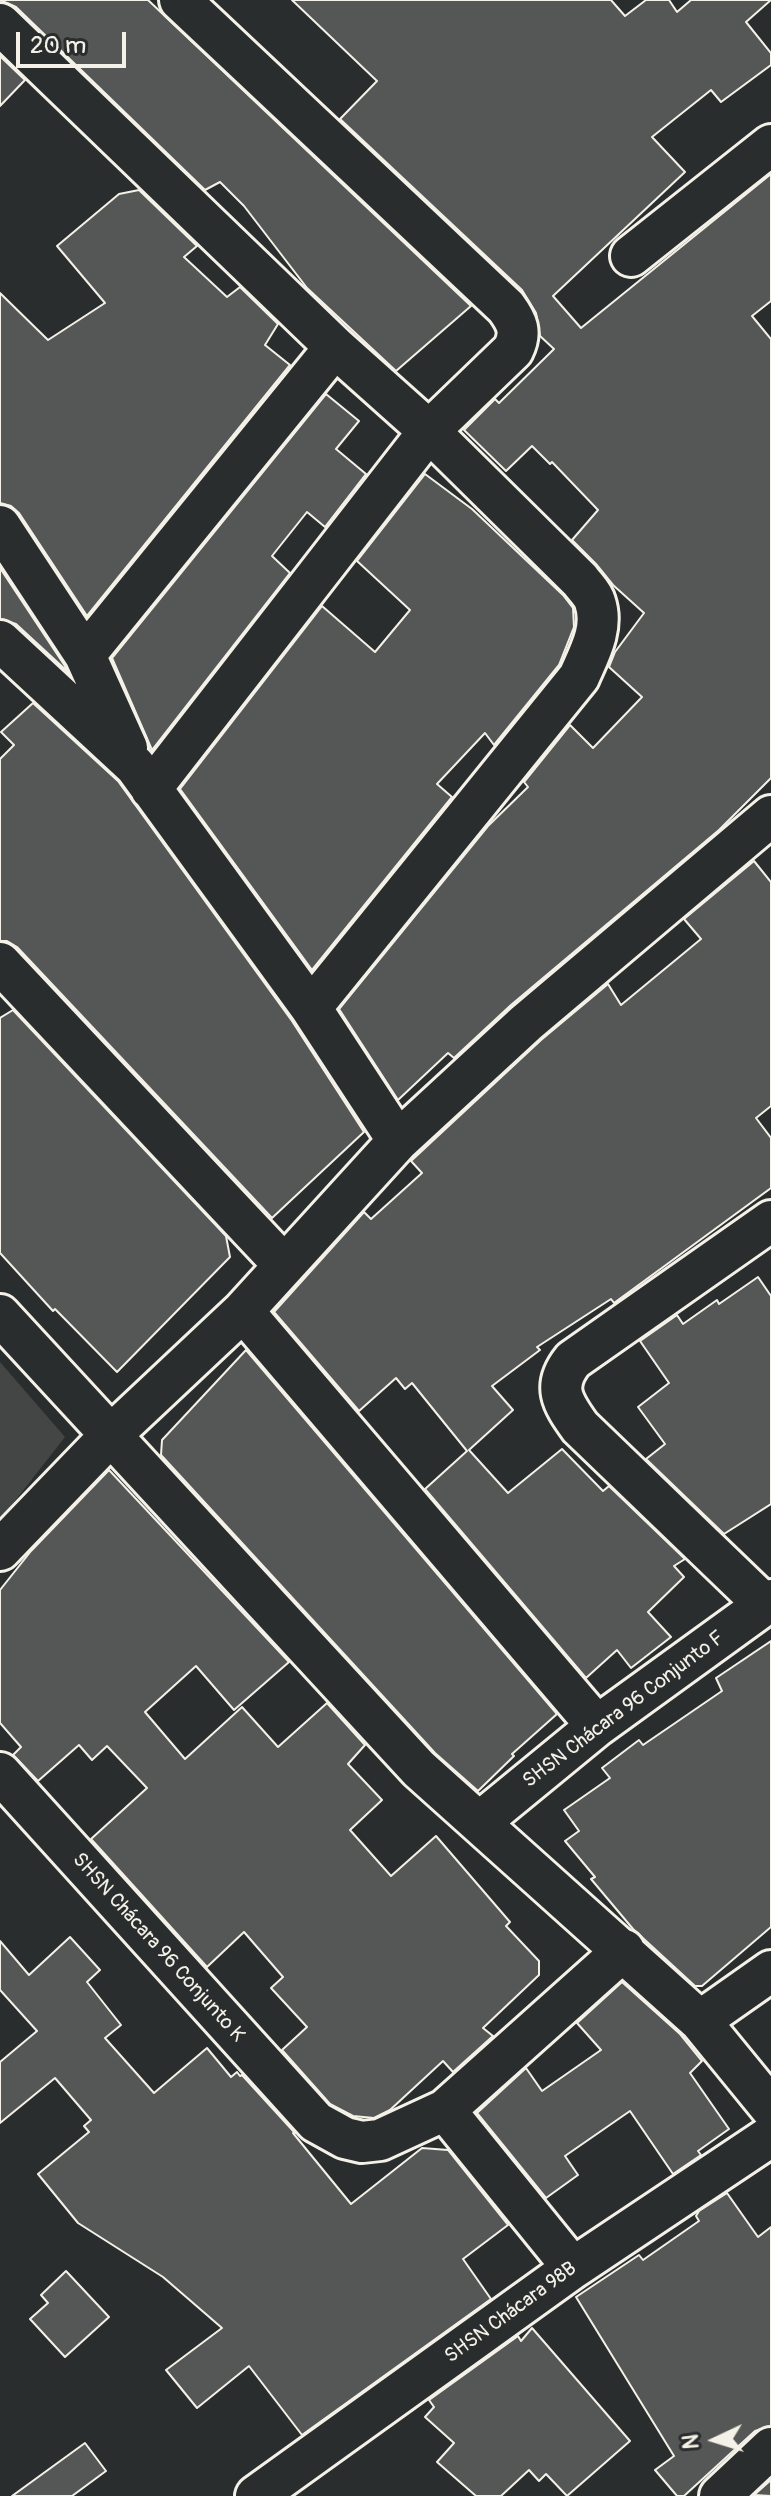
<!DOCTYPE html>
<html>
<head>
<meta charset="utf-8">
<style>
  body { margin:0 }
  #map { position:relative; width:771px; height:2496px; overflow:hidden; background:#2a2d2e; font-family:Pangolin,sans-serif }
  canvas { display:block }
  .north { position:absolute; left:675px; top:2400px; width:80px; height:80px; -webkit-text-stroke:6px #2a2d2e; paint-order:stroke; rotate:266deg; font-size:22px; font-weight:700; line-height:32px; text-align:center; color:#f4f1e8 }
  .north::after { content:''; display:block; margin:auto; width:28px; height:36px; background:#f4f1e8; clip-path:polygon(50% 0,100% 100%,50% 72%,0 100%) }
  .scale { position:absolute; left:16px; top:32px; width:110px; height:36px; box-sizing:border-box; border:4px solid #f4f1e8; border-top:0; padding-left:10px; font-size:24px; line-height:28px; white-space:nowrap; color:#f4f1e8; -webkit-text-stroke:6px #2a2d2e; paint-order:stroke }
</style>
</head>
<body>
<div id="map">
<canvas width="771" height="2496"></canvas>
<div class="north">N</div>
<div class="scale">20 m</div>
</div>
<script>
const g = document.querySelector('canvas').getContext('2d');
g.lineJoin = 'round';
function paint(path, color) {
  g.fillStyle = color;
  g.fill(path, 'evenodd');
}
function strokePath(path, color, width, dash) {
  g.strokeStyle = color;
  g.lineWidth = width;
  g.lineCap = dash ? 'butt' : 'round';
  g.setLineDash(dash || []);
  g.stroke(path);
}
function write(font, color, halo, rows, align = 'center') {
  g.font = font + ' Pangolin,sans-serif';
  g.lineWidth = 8;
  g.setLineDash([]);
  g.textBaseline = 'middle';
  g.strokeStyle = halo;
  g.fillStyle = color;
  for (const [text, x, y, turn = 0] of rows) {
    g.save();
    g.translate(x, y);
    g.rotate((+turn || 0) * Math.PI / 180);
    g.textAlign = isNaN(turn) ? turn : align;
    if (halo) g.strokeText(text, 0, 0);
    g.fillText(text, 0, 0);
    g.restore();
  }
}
const green = new Path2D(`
  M 0,1362 L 65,1437 L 0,1520 Z`);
const building = new Path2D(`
  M 0,0 L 148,0 L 471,306 L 396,371 L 307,288 L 244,206 L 220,182 L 205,190 L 16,7 Z
  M 292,0 L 611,0 L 625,16 L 646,0 L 669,0 L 677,12 L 691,0 L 771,0 L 746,22 L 771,53 L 771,65 L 721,102 L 711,90 L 652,137 L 685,172 L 553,296 L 581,328 L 771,174 L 771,301 L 752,316 L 771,339 L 771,778 L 719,830 L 511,1005 L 454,1058 L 448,1053 L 398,1100 L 339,1009 L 488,826 L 528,787 L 524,782 L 570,725 L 593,748 L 642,697 L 609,667 L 615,652 L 644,613 L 613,585 L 596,564 L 572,540 L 598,510 L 552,462 L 550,464 L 532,446 L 506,471 L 464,430 L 495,399 L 499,403 L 554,349 L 540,336 L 536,313 L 522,290 L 340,119 L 377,81 Z
  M 0,56 L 25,80 L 0,106 Z
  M 139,190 L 197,246 L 184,257 L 227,297 L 240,287 L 278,324 L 265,345 L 290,365 L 87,616 L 19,513 L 11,506 L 0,503 L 0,293 L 48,340 L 105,303 L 57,246 L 119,194 Z
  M 326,394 L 359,421 L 336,449 L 366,474 L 325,527 L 307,512 L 272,556 L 290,573 L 152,750 L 112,658 Z
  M 425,474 L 472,509 L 563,595 L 573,608 L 574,627 L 559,665 L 494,745 L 485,733 L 437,784 L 452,797 L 312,970 L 180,789 L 322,606 L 375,652 L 410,610 L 357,561 Z
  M 0,568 L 65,666 L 68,672 L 16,624 L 0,619 Z
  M 33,703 L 118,781 L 292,1021 L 364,1132 L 272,1218 L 17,947 L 7,941 L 0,941 L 0,759 L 14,745 L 1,732 Z
  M 754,861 L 771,882 L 771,1106 L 756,1118 L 771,1138 L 771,1188 L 614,1303 L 611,1299 L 537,1347 L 540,1350 L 492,1386 L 513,1410 L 469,1450 L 508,1493 L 562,1449 L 603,1491 L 609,1486 L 685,1559 L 674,1566 L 684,1577 L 648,1612 L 671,1637 L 631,1668 L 617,1650 L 586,1678 L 425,1489 L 467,1451 L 412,1383 L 405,1389 L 396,1378 L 359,1411 L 274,1312 L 364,1212 L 371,1219 L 422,1173 L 411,1161 L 541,1040 L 608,984 L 621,1005 L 701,939 L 684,919 Z
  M 13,1010 L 226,1236 L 230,1257 L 117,1372 L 55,1309 L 53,1311 L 0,1253 L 0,1018 Z
  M 758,1277 L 771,1296 L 771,1504 L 724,1534 L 646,1459 L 665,1444 L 638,1407 L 669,1383 L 640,1341 L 677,1315 L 683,1324 L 717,1300 L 719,1304 Z
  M 246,1350 L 557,1714 L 512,1754 L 514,1756 L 478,1791 L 435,1753 L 161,1455 L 162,1440 Z
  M 109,1470 L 289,1662 L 234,1710 L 196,1666 L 145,1712 L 185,1759 L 242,1707 L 278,1747 L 327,1703 L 365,1745 L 348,1764 L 382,1800 L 350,1830 L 391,1876 L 436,1836 L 510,1922 L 506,1926 L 539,1961 L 539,1975 L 483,2028 L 493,2036 L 453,2072 L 443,2061 L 390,2110 L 374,2118 L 353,2116 L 330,2104 L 282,2050 L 307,2027 L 271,1988 L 283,1977 L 244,1932 L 207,1967 L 91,1839 L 147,1788 L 107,1746 L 92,1760 L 79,1745 L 38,1781 L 13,1755 L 21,1747 L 0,1723 L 0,1590 L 31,1551 Z
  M 771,1641 L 771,1927 L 702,1986 L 695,1986 L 633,1929 L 591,1879 L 595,1877 L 565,1841 L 579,1831 L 564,1810 L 610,1778 L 602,1768 L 639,1740 L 643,1745 L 722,1691 L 716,1678 Z
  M 70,1937 L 100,1970 L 87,1982 L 121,2025 L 105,2038 L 154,2093 L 207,2048 L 231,2077 L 237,2072 L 240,2076 L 242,2075 L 295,2133 L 293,2133 L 351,2204 L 422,2148 L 448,2150 L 508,2225 L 463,2259 L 491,2299 L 302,2435 L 249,2366 L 197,2408 L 166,2370 L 222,2328 L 163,2277 L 78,2223 L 38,2174 L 89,2132 L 84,2126 L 91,2120 L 55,2078 L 0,2123 L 0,2062 L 37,2031 L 0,1990 L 0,1941 L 29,1975 Z
  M 622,1982 L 680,2034 L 702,2061 L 690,2073 L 729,2129 L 698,2151 L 701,2155 L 673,2174 L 630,2111 L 565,2156 L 578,2175 L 546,2198 L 477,2113 L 526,2068 L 542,2091 L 601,2050 L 577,2023 Z
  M 727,2193 L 758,2237 L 771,2227 L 771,2426 L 755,2431 L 684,2496 L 677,2496 L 655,2470 L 674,2456 L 576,2297 L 639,2255 L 643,2260 L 699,2221 L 696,2216 L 699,2211 Z
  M 66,2271 L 109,2317 L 65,2357 L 30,2319 L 48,2303 L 41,2295 Z
  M 532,2328 L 630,2441 L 567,2496 L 546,2474 L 539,2481 L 529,2470 L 501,2496 L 476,2496 L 437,2462 L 454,2443 L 425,2417 L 434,2407 L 429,2400 L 518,2336 L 521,2341 Z
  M 85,2443 L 106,2471 L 72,2496 L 12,2496 Z
  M 771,2480 L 771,2496 L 754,2495 Z`);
const minor = new Path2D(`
  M 0,24 L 335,347 L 429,431 L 580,580 C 585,587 593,594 595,602 C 604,628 589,654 579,677 L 311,1008
  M 631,256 L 771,145
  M 0,526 L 85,655 L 127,748
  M 0,641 L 135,766 L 311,1008 L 398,1141
  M 85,655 L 335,347
  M 151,789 L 429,431 L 513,350 C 522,332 517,322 506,307 L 180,0
  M 0,963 L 283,1264
  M 243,1311 L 597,1726
  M 0,1315 L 419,1769 L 700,2021 L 771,2108
  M 0,1550 L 110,1436 L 243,1311 L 398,1141 L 526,1023 L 771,816
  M 765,1605 L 580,1427 C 562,1402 552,1386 573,1360 L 771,1221
  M 0,1773 L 316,2122 L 345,2138 L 362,2142 L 380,2140 L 445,2110 L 624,1950
  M 480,1822 L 597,1726 L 771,1600
  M 700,2021 L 771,1971
  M 445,2110 L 573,2268
  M 256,2496 L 573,2268 L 771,2136
  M 720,2496 L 771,2448`);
const streetNames = [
  ["SHSN Chácara 96 Conjunto F",624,1710,-37],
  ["SHSN Chácara 96 Conjunto K",158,1948,48],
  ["SHSN Chácara 98B",511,2313,-36]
];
paint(green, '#444645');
paint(building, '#555756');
strokePath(building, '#f4f1e8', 2);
strokePath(minor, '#f4f1e8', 46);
strokePath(minor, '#2a2d2e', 40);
write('20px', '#f4f1e8', '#2a2d2e', streetNames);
</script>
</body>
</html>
